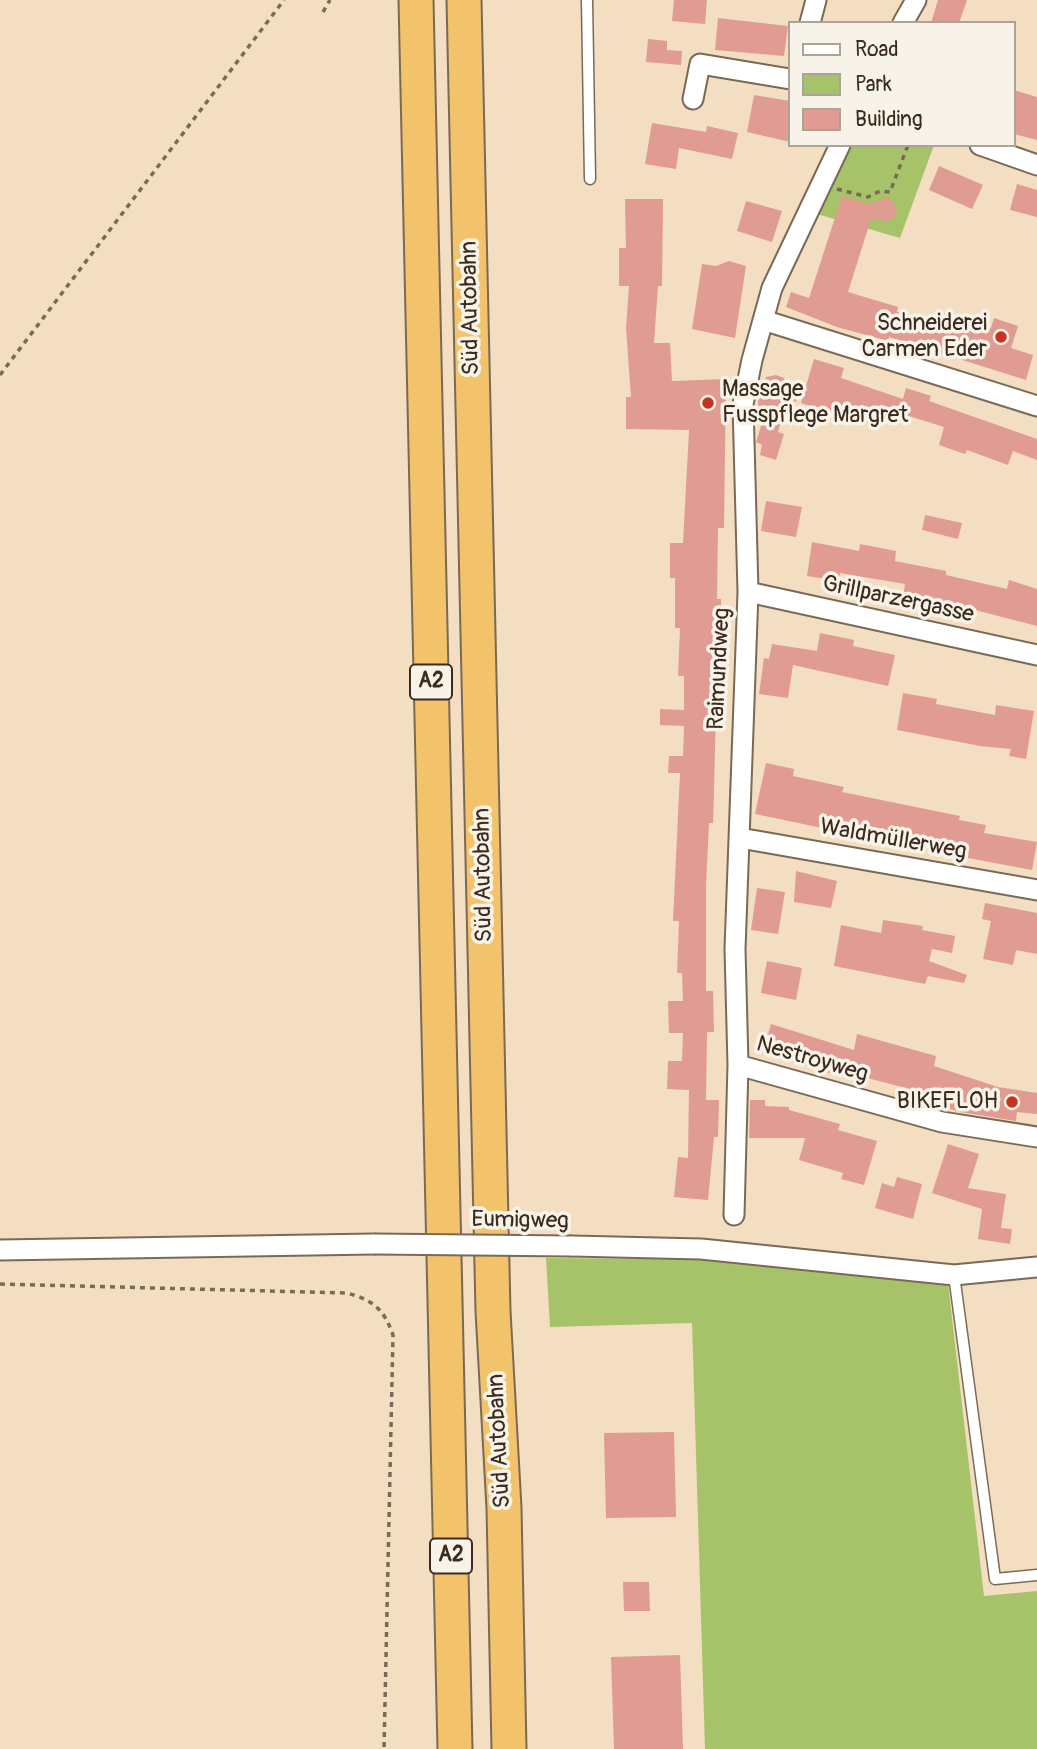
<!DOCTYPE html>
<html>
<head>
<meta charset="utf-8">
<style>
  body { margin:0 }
  #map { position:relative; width:1037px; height:1749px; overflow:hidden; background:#f3dec2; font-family:Pangolin,sans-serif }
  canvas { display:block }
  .legend { position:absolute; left:788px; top:21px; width:228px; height:126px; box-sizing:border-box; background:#f7f3e8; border:2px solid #aca397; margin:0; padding:9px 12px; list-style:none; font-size:21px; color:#3b2a1e }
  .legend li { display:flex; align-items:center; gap:14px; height:35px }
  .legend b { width:35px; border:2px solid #aca397 }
</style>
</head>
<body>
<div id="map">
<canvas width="1037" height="1749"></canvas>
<ul class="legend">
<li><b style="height:9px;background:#fff"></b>Road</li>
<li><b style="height:19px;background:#a7c369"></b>Park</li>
<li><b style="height:19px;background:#e09b93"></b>Building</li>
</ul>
</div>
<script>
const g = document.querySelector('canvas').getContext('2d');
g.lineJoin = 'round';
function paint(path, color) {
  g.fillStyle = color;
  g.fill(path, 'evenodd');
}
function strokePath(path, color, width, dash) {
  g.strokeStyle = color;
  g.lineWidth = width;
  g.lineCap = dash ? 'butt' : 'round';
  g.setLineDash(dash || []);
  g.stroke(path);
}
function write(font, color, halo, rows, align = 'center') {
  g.font = font + ' Pangolin,sans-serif';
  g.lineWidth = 7;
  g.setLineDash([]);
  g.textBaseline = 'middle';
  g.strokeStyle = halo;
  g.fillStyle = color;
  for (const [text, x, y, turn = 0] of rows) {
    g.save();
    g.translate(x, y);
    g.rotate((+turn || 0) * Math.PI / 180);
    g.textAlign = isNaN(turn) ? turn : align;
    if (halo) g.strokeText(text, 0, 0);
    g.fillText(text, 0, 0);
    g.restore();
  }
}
const green = new Path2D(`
  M 849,145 L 934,145 L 900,238 L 817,214 Z
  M 546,1258 L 782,1260 L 948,1283 L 984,1596 L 1037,1591 L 1037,1749 L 705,1749 L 692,1323 L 550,1327 Z`);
const building = new Path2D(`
  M 674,0 L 707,0 L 705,24 L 672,21 Z
  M 938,0 L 967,0 L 959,23 L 931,23 Z
  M 718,18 L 788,26 L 784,56 L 715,50 Z
  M 648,39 L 667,41 L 667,50 L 682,51 L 681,65 L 646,62 Z
  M 1014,90 L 1037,97 L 1037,140 L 1014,134 Z
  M 754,95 L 790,101 L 790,142 L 747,132 Z
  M 652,123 L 706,132 L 707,126 L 738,133 L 732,159 L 679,148 L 676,169 L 645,164 Z
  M 939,166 L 983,185 L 972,209 L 929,190 Z
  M 1017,184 L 1037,190 L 1037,217 L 1010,210 Z
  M 842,196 L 870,204 L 888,197 L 897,208 L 895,216 L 888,221 L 871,219 L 848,292 L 898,307 L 897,312 L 941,327 L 945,313 L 991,328 L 994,318 L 1018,326 L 1011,348 L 1033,355 L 1026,380 L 889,337 L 888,341 L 837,327 L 786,307 L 791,292 L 809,298 Z
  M 625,199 L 663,199 L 662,286 L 658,286 L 654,343 L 670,343 L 672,381 L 726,379 L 724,528 L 718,528 L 717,599 L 721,599 L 721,628 L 719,677 L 713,677 L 713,706 L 716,707 L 714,794 L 713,823 L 709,823 L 706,887 L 706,991 L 713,991 L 714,1032 L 707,1032 L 706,1100 L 719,1100 L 718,1137 L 714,1137 L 708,1200 L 674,1197 L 678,1157 L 688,1158 L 689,1090 L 667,1089 L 668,1061 L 682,1061 L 683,1033 L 669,1033 L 668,1001 L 683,1001 L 682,973 L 677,973 L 679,921 L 673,921 L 680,773 L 668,773 L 669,756 L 683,756 L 684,726 L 660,725 L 660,709 L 684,710 L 684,676 L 678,676 L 680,628 L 675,628 L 675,578 L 670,578 L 670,543 L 683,543 L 689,430 L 626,429 L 626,397 L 631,397 L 626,328 L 629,286 L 619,286 L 619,248 L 626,248 Z
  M 746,201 L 782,211 L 772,242 L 737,231 Z
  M 729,261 L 746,266 L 735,338 L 692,329 L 702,264 L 716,266 Z
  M 814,359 L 844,368 L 841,378 L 903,399 L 906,388 L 931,396 L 929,401 L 1037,439 L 1037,460 L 1013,451 L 1008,465 L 967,450 L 965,454 L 939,445 L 944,427 L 883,408 L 877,426 L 801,403 Z
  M 776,375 L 784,378 L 797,402 L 787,399 L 778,432 L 784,434 L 776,460 L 760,455 L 762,445 L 756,442 L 761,426 L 758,402 L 766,377 Z
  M 766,501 L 802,507 L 796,537 L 761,531 Z
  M 925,515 L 962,523 L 958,539 L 922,530 Z
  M 812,542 L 859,551 L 860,544 L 896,551 L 895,561 L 946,571 L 946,575 L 1007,589 L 1009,580 L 1037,589 L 1037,626 L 940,601 L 940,604 L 903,597 L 905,584 L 840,573 L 839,581 L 807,576 Z
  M 820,633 L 854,640 L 853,646 L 895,655 L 888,686 L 793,665 L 788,698 L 759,694 L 764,658 L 769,659 L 772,644 L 817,651 Z
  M 903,693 L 937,699 L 936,704 L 995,715 L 996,705 L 1034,711 L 1026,759 L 1009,756 L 1011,749 L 980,746 L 897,730 Z
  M 766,763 L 794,769 L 793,776 L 844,787 L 842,792 L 960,816 L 959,820 L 986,825 L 984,833 L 1037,842 L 1032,870 L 952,855 L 953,848 L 915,842 L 915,839 L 881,833 L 879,844 L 845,838 L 846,833 L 755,814 Z
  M 796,871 L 837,881 L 831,908 L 794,902 Z
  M 757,888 L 785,892 L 778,934 L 751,930 Z
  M 985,903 L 1037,913 L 1037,954 L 1016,950 L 1013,965 L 983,959 L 991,921 L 982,919 Z
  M 883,920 L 923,926 L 922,930 L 955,936 L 952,953 L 932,949 L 929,961 L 967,975 L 964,983 L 928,976 L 925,984 L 834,966 L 841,925 L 881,933 Z
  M 767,961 L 802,968 L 796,1000 L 761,993 Z
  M 771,1024 L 854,1050 L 857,1034 L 936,1056 L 934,1066 L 998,1087 L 1037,1093 L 1037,1114 L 1017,1112 L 1016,1121 L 960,1112 L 935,1104 L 937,1096 L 848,1073 L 847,1077 L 833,1074 L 763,1053 Z
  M 750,1100 L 765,1100 L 765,1106 L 789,1107 L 789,1110 L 840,1124 L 838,1130 L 877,1141 L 864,1185 L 841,1179 L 843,1173 L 799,1160 L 805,1138 L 749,1138 Z
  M 948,1144 L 979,1154 L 968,1188 L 1006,1194 L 1001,1228 L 1012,1229 L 1010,1244 L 978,1239 L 982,1209 L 932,1193 Z
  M 897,1177 L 922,1184 L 913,1219 L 875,1208 L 882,1183 L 894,1187 Z
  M 674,1432 L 676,1517 L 606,1518 L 604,1433 Z
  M 623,1582 L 649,1582 L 650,1611 L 624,1611 Z
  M 680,1655 L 683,1749 L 614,1749 L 611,1657 Z`);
const path = new Path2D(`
  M 323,12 L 330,0
  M 837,189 L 868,197 L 880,191 L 890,192 L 908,145
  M 0,375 L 284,0
  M 0,1284 L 347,1293 C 373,1300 384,1309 393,1335 L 384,1749`);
const lane = new Path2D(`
  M 587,0 L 590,179
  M 954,1275 L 995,1579 L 1037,1575`);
const street = new Path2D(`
  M 810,23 L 816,0
  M 903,23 L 916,0
  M 693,99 L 700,64 L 790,79
  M 980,145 L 1037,165
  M 763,320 L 1037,406
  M 748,592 L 1037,655
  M 740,838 L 1037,890
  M 738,1065 L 942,1122 L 1037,1137
  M 734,1215 L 738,1065 L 735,949 L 748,592 L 743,404 L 752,360 L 772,288 L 840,145
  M 572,1246 L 701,1249 L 954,1275 L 1037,1267
  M 0,1250 L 374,1244`);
const highway = new Path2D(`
  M 416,0 L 455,1749
  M 464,0 L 493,1311 L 504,1508 L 509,1749`);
const streetBridge = new Path2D(`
  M 374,1244 L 572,1246`);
const markers = [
  [1001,337,7,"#c8321e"],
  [708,403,7,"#c8321e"],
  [1012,1102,7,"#c8321e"]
];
const shields = [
  [431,682,42],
  [451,1556,42]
];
const shieldNames = [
  ["A2",431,682],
  ["A2",451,1556]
];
const streetNames = [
  ["Süd Autobahn",471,308,-91],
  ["Grillparzergasse",898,600,12],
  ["Raimundweg",720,669,-87],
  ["Waldmüllerweg",893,840,10],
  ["Süd Autobahn",484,875,-91],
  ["Nestroyweg",812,1060,16],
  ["Eumigweg",520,1221,1],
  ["Süd Autobahn",500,1441,-93]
];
const poiNames = [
  ["Schneiderei",987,324],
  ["Carmen Eder",987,350],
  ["Massage",722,390,"left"],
  ["Fusspflege Margret",722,416,"left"],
  ["BIKEFLOH",998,1102]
];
paint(green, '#a7c369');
paint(building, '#e09b93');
strokePath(lane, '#7b6957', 13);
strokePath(street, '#7b6957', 23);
strokePath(highway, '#7b6957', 37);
strokePath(path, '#7b6957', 3.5, [5, 5]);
strokePath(lane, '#fff', 10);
strokePath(street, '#fff', 19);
strokePath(highway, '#f2c36a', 33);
strokePath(streetBridge, '#7b6957', 23, []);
strokePath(streetBridge, '#fff', 19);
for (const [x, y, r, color] of markers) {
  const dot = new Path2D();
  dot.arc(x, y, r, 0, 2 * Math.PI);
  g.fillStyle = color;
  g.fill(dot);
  strokePath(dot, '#f7f3e8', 2.5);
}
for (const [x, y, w] of shields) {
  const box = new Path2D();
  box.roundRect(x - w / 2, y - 17.5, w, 35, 5);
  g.fillStyle = '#f7f3e8';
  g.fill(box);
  strokePath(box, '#3b2a1e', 2);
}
write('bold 21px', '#3b2a1e', null, shieldNames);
write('23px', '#3b2a1e', '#f7f3e8', streetNames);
write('23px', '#3b2a1e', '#f7f3e8', poiNames, 'right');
</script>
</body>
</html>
